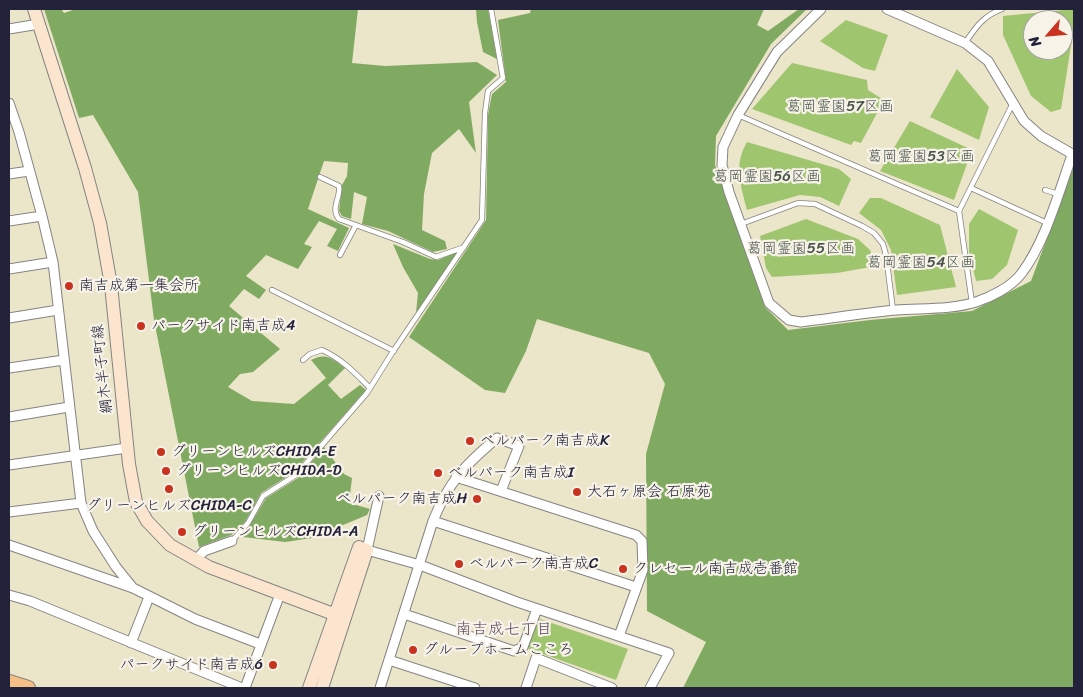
<!DOCTYPE html>
<html>
<head>
<meta charset="utf-8">
<style>
  body { margin:0 }
  #map { position:relative; width:1083px; height:697px; overflow:hidden; background:#ebe5c9; font-family:Sriracha,sans-serif }
  canvas { display:block }
  .frame { position:absolute; inset:0; border:10px solid #22223b; pointer-events:none }
  .north { position:absolute; left:1023px; top:10px; width:50px; height:50px; box-sizing:border-box; background:#f7f3e8; border:1px solid #a29fa3; border-radius:50%; rotate:243deg; font-size:14px; font-weight:700; line-height:20px; text-align:center; color:#22223b }
  .north::after { content:''; display:block; margin:auto; width:18px; height:22px; background:#c8321e; clip-path:polygon(50% 0,100% 100%,50% 72%,0 100%) }
</style>
</head>
<body>
<div id="map">
<canvas width="1083" height="697"></canvas>
<div class="frame"></div>
<div class="north">N</div>
</div>
<script>
const g = document.querySelector('canvas').getContext('2d');
g.lineJoin = 'round';
function paint(path, color) {
  g.fillStyle = color;
  g.fill(path, 'evenodd');
}
function strokePath(path, color, width, dash) {
  g.strokeStyle = color;
  g.lineWidth = width;
  g.lineCap = dash ? 'butt' : 'round';
  g.setLineDash(dash || []);
  g.stroke(path);
}
function write(font, color, halo, rows, align = 'center') {
  g.font = font + ' Sriracha,"Klee One",sans-serif';
  g.lineWidth = 4.5;
  g.setLineDash([]);
  g.textBaseline = 'middle';
  g.strokeStyle = halo;
  g.fillStyle = color;
  for (const [text, x, y, turn = 0] of rows) {
    g.save();
    g.translate(x, y);
    g.rotate((+turn || 0) * Math.PI / 180);
    g.textAlign = isNaN(turn) ? turn : align;
    if (halo) g.strokeText(text, 0, 0);
    g.fillText(text, 0, 0);
    g.restore();
  }
}
const green = new Path2D(`
  M 1074,9 L 1074,27 L 1061,109 L 1051,112 L 1031,96 L 1003,35 L 1003,16 ZM 1033,20 L 1063,20 L 1063,50 L 1033,50 Z
  M 846,20 L 888,35 L 875,71 L 863,68 L 820,41 Z
  M 792,63 L 867,80 L 868,90 L 884,100 L 861,143 L 854,141 L 851,145 L 752,109 Z
  M 957,69 L 989,107 L 979,140 L 930,117 Z
  M 910,121 L 972,150 L 954,200 L 880,171 Z
  M 747,142 L 839,169 L 851,179 L 839,206 L 820,197 L 800,195 L 747,210 C 741,185 733,166 747,142 Z
  M 870,198 L 881,198 L 940,225 L 956,287 L 897,295 L 891,250 L 881,230 L 859,213 Z
  M 979,209 L 1018,230 L 1007,265 L 992,279 L 976,281 L 969,251 L 969,224 Z
  M 806,219 L 858,239 L 870,250 L 876,266 L 837,273 L 772,277 L 766,268 L 760,236 Z
  M 537,618 L 628,649 L 616,680 L 526,648 Z`);
const forest = new Path2D(`
  M 44,9 L 61,9 L 64,13 L 76,9 L 358,9 L 352,63 L 385,66 L 477,62 L 497,75 L 469,102 L 476,153 L 459,129 L 432,153 L 424,194 L 422,230 L 445,241 L 447,249 L 433,252 L 388,231 L 362,224 L 367,197 L 354,192 L 351,219 L 342,216 L 339,211 L 342,185 L 347,176 L 348,163 L 324,161 L 308,209 L 349,228 L 338,251 L 327,246 L 337,229 L 319,221 L 304,244 L 312,247 L 298,269 L 266,255 L 246,276 L 266,290 L 259,299 L 244,289 L 229,306 L 280,349 L 253,372 L 240,374 L 228,387 L 252,401 L 294,404 L 326,378 L 311,360 C 327,352 332,359 345,368 L 328,385 L 341,399 L 360,385 L 366,390 L 293,473 L 261,493 L 245,522 L 231,535 L 199,547 L 154,320 L 138,192 L 93,115 L 79,118 Z
  M 476,9 L 488,9 L 497,59 L 483,52 L 477,22 Z
  M 531,9 L 764,9 L 757,25 L 768,31 L 799,9 L 807,9 L 771,44 L 716,136 L 715,165 L 765,307 L 788,330 L 870,320 L 972,311 L 1031,281 L 1074,166 L 1074,688 L 683,688 L 706,642 L 647,611 L 646,454 L 665,384 L 649,353 L 537,319 L 526,351 L 505,393 L 485,390 L 409,337 L 486,220 L 488,115 L 492,94 L 506,82 L 498,20 L 530,13 Z
  M 393,244 L 430,259 L 438,260 L 459,251 L 416,313 L 418,293 L 403,267 Z
  M 324,447 L 344,474 L 352,478 L 349,503 L 370,509 L 367,515 L 312,538 L 285,542 L 243,537 L 266,498 L 298,478 Z`);
const lane = new Path2D(`
  M 965,43 C 976,27 983,16 1002,9
  M 738,115 L 959,211
  M 320,177 L 339,186 C 341,198 330,208 339,219 L 403,242 L 436,257 L 462,248
  M 971,188 L 1047,223
  M 1045,190 L 1058,194
  M 741,224 L 798,203 L 815,204 L 862,226 L 874,233 L 883,244 L 886,255 L 893,310
  M 340,255 L 356,225
  M 272,290 L 394,351
  M 972,303 L 959,211 L 1013,103
  M 303,360 L 310,354 L 322,350 C 342,359 355,373 370,388
  M 232,541 L 248,523 L 263,496 L 296,475 L 367,393 L 392,353 L 482,220 L 485,113 L 488,91 L 503,78 L 491,9`);
const street = new Path2D(`
  M 821,9 L 777,52 L 738,115 L 723,147 L 722,165 L 729,192 L 769,303 L 789,320 L 801,322 C 833,318 864,313 896,310 C 922,308 951,310 976,302 C 991,297 1011,287 1021,274 C 1045,243 1059,192 1072,155
  M 887,9 L 965,43 L 988,61 L 1024,121 L 1041,136 L 1074,155
  M 9,29 L 39,24
  M 9,103 L 19,132 L 42,216 L 53,262 L 81,503 L 93,531 L 116,567 L 133,588 L 195,619 L 260,644
  M 9,174 L 29,171
  M 9,221 L 42,216
  M 9,269 L 53,262
  M 9,318 L 58,310
  M 9,368 L 64,360
  M 9,417 L 69,407
  M 9,465 L 127,448
  M 456,477 L 636,535 L 642,541 L 643,570 L 619,636
  M 379,496 L 367,550 L 420,565 L 517,602 L 669,653 L 650,688
  M 9,512 L 81,503
  M 433,521 L 636,587
  M 9,545 L 133,588
  M 196,560 L 204,551 L 232,541
  M 9,595 L 30,601 L 242,688
  M 404,614 L 514,651 L 523,647 L 537,609
  M 131,643 L 149,597
  M 389,660 L 475,688
  M 245,688 L 280,594
  M 380,688 L 433,521 C 449,481 465,465 497,438 L 519,446 L 501,491
  M 526,688 L 536,658 L 612,688`);
const secondary = new Path2D(`
  M 34,9 L 85,168 L 100,223 L 111,285 L 129,464 L 136,502 L 147,521 L 170,545 L 209,567 L 344,618
  M 309,688 L 359,547 L 367,550 L 322,688`);
const primary = new Path2D(`
  M 9,682 L 28,688`);
const markers = [
  [69,286,5,"#c8321e"],
  [141,326,5,"#c8321e"],
  [470,441,5,"#c8321e"],
  [161,452,5,"#c8321e"],
  [166,471,5,"#c8321e"],
  [438,473,5,"#c8321e"],
  [169,489,5,"#c8321e"],
  [577,492,5,"#c8321e"],
  [477,499,5,"#c8321e"],
  [182,532,5,"#c8321e"],
  [459,564,5,"#c8321e"],
  [623,569,5,"#c8321e"],
  [413,650,5,"#c8321e"],
  [273,665,5,"#c8321e"]
];
const parkNames = [
  ["葛岡霊園57区画",840,107],
  ["葛岡霊園53区画",921,157],
  ["葛岡霊園56区画",767,177],
  ["葛岡霊園55区画",801,249],
  ["葛岡霊園54区画",921,263]
];
const poiNames = [
  ["南吉成第一集会所",79,286],
  ["パークサイド南吉成4",151,326],
  ["ベルパーク南吉成K",480,441],
  ["グリーンヒルズCHIDA-E",171,452],
  ["グリーンヒルズCHIDA-D",176,471],
  ["ベルパーク南吉成I",448,473],
  ["大石ヶ原会 石原苑",587,492],
  ["ベルパーク南吉成H",467,499,"right"],
  ["グリーンヒルズCHIDA-C",169,506,"center"],
  ["グリーンヒルズCHIDA-A",192,532],
  ["ベルパーク南吉成C",469,564],
  ["クレセール南吉成壱番館",633,569],
  ["グループホームこころ",423,650],
  ["パークサイド南吉成6",263,665,"right"]
];
const streetNames = [
  ["綱木半子町線",103,369,-96]
];
const neighbourhoodNames = [
  ["南吉成七丁目",504,630]
];
paint(green, '#a0c56f');
paint(forest, '#80aa62');
strokePath(lane, '#868482', 6);
strokePath(street, '#868482', 11);
strokePath(secondary, '#868482', 14);
strokePath(primary, '#868482', 16);
strokePath(lane, '#fff', 4.5);
strokePath(street, '#fff', 9);
strokePath(secondary, '#fbe5cf', 12);
strokePath(primary, '#f5bf86', 14);
for (const [x, y, r, color] of markers) {
  const dot = new Path2D();
  dot.arc(x, y, r, 0, 2 * Math.PI);
  g.fillStyle = color;
  g.fill(dot);
  strokePath(dot, '#f7f3e8', 2);
}
write('15px', '#48534b', '#f7f3e8', parkNames);
write('15px', '#22223b', '#f7f3e8', poiNames, 'left');
write('15px', '#22223b', '#f7f3e8', streetNames);
write('16px', '#5b4a60', '#f7f3e8', neighbourhoodNames);
</script>
</body>
</html>
